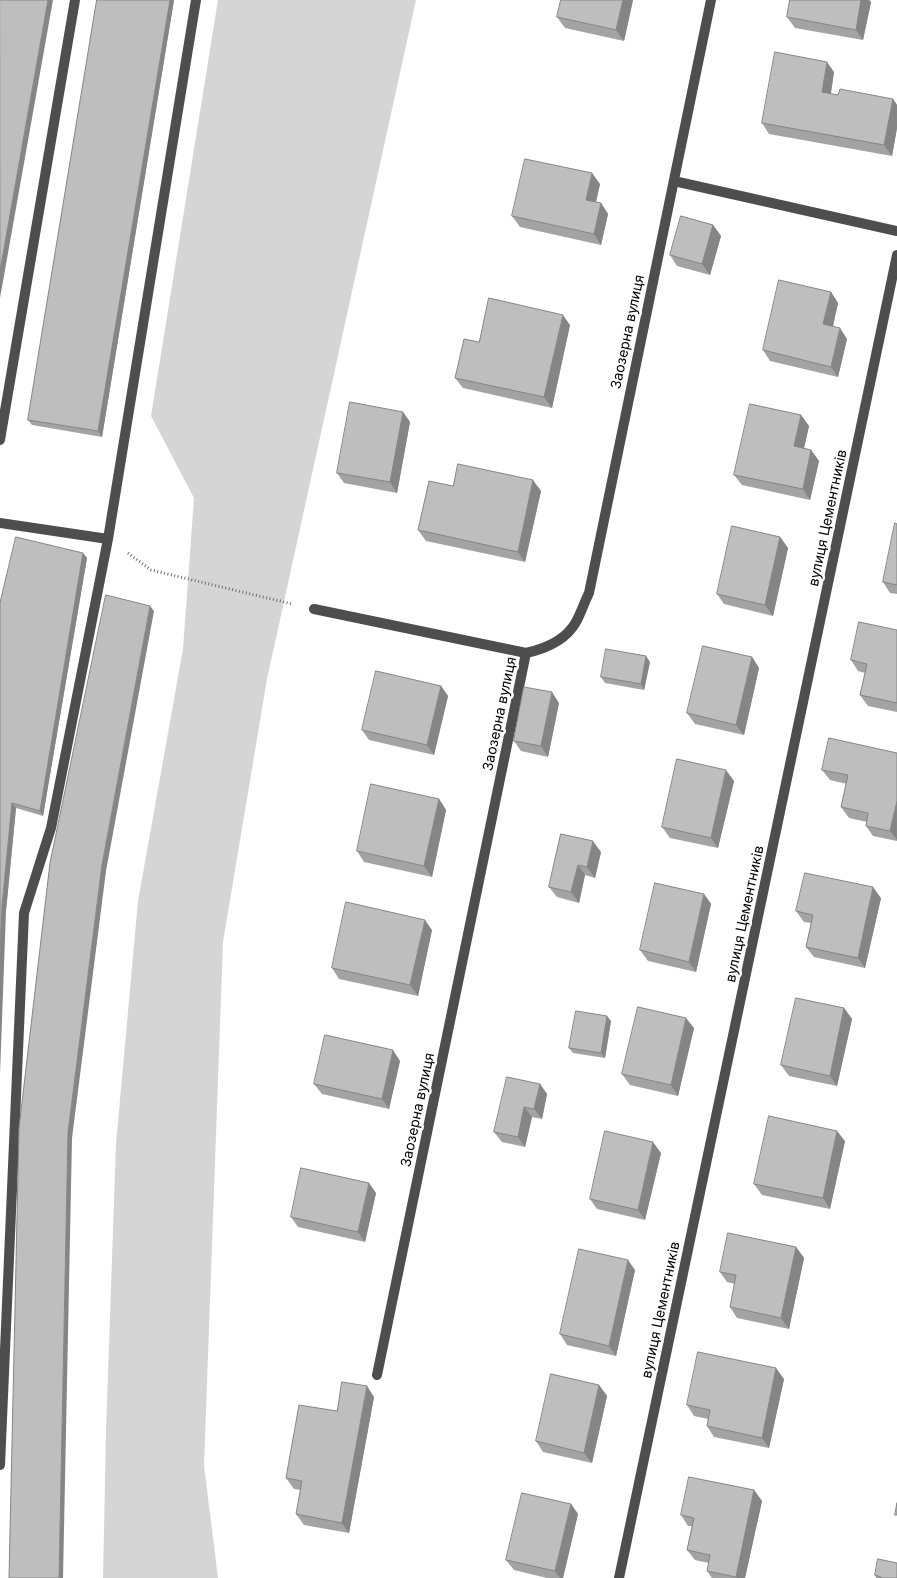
<!DOCTYPE html>
<html>
<head>
<meta charset="utf-8">
<style>
  body { margin:0 }
  canvas { display:block; background:#fff }
</style>
</head>
<body>
<canvas width="897" height="1578"></canvas>
<script>
const g = document.querySelector('canvas').getContext('2d');
g.lineJoin = 'round';
function paint(path, color) {
  g.fillStyle = color;
  g.fill(path, 'evenodd');
}
function strokePath(path, color, width, dash) {
  g.strokeStyle = color;
  g.lineWidth = width;
  g.lineCap = dash ? 'butt' : 'round';
  g.setLineDash(dash || []);
  g.stroke(path);
}
function write(font, color, halo, rows, align = 'center') {
  g.font = font + ' Inter,sans-serif';
  g.lineWidth = 5;
  g.setLineDash([]);
  g.textBaseline = 'middle';
  g.strokeStyle = halo;
  g.fillStyle = color;
  for (const [text, x, y, turn = 0] of rows) {
    g.save();
    g.translate(x, y);
    g.rotate((+turn || 0) * Math.PI / 180);
    g.textAlign = isNaN(turn) ? turn : align;
    if (halo) g.strokeText(text, 0, 0);
    g.fillText(text, 0, 0);
    g.restore();
  }
}
const green = new Path2D(`
  M 218,0 L 416,0 L 267,679 L 223,942 L 204,1466 L 218,1578 L 103,1578 L 106,1431 L 116,1144 L 138,901 L 183,649 L 194,498 L 151,416 Z`);
const path = new Path2D(`
  M 128,553 L 151,570 L 292,604`);
const lane = new Path2D(`
  M 0,440 L 75,0
  M 0,523 L 108,539
  M 314,609 L 526,653
  M 0,1465 L 24,913 L 51,828 L 108,539 L 196,0`);
const street = new Path2D(`
  M 674,181 L 897,231
  M 377,1375 L 526,653 C 544,649 566,640 576,622 C 581,613 584,603 589,593 L 711,0
  M 619,1578 L 897,255`);
const wall = new Path2D(`
  M 97,0 L 174,0 L 102,437 L 32,425 L 28,420 Z
  M 633,0 L 624,41 L 565,28 L 557,17 Z
  M 790,0 L 869,0 L 871,2 L 863,40 L 795,28 L 787,17 Z
  M 834,72 L 831,94 L 838,95 L 893,99 L 897,105 L 897,128 L 892,156 L 769,134 L 762,123 Z
  M 600,184 L 596,202 L 601,203 L 608,214 L 601,245 L 520,227 L 512,216 Z
  M 713,225 L 721,236 L 710,275 L 677,266 L 670,255 Z
  M 831,292 L 838,303 L 833,326 L 847,339 L 838,377 L 770,361 L 763,350 Z
  M 570,325 L 552,408 L 463,388 L 455,378 L 479,342 Z
  M 403,412 L 410,422 L 397,493 L 344,483 L 337,473 Z
  M 801,415 L 809,426 L 804,448 L 811,450 L 819,461 L 810,500 L 742,485 L 734,475 Z
  M 453,486 L 541,491 L 525,562 L 426,541 L 418,530 Z
  M 897,524 L 897,594 L 890,593 L 883,582 Z
  M 780,537 L 788,548 L 773,616 L 724,604 L 717,594 Z
  M 83,553 L 87,558 L 43,816 L 16,808 L 6,911 L 0,603 Z
  M 897,630 L 897,712 L 868,706 L 860,695 L 865,673 L 858,671 L 851,660 Z
  M 752,657 L 759,668 L 744,735 L 695,724 L 687,713 Z
  M 650,662 L 644,690 L 605,683 L 601,677 Z
  M 441,686 L 448,696 L 434,755 L 369,740 L 362,730 Z
  M 559,703 L 548,757 L 521,751 L 514,741 Z
  M 897,753 L 897,841 L 873,836 L 866,826 L 867,822 L 849,818 L 841,807 L 847,784 L 830,780 L 822,770 Z
  M 734,781 L 718,848 L 670,838 L 662,827 Z
  M 439,799 L 446,810 L 432,877 L 364,862 L 357,851 Z
  M 561,834 L 601,852 L 595,878 L 585,875 L 579,903 L 557,897 L 549,887 Z
  M 704,894 L 711,904 L 696,972 L 648,961 L 640,950 Z
  M 881,898 L 865,968 L 814,957 L 806,947 L 811,923 L 804,922 L 796,911 Z
  M 432,930 L 418,996 L 339,979 L 332,968 Z
  M 844,1008 L 852,1019 L 837,1086 L 789,1076 L 781,1065 Z
  M 611,1021 L 605,1058 L 573,1053 L 569,1048 Z
  M 694,1028 L 678,1096 L 630,1085 L 622,1074 Z
  M 400,1061 L 389,1109 L 322,1094 L 314,1084 Z
  M 540,1084 L 547,1094 L 542,1119 L 532,1117 L 525,1147 L 502,1142 L 494,1132 Z
  M 845,1141 L 830,1209 L 762,1195 L 754,1184 Z
  M 661,1153 L 645,1220 L 597,1209 L 590,1199 Z
  M 376,1193 L 365,1242 L 298,1227 L 291,1217 Z
  M 796,1247 L 804,1258 L 789,1329 L 737,1318 L 730,1307 L 735,1284 L 727,1282 L 720,1272 Z
  M 635,1270 L 616,1356 L 567,1345 L 560,1334 Z
  M 784,1379 L 769,1448 L 714,1437 L 707,1426 L 708,1419 L 694,1416 L 687,1405 Z
  M 599,1385 L 607,1396 L 592,1463 L 543,1452 L 536,1441 Z
  M 374,1397 L 349,1533 L 304,1525 L 296,1514 L 301,1490 L 294,1489 L 286,1478 L 337,1411 Z
  M 754,1490 L 762,1501 L 745,1578 L 712,1578 L 707,1571 L 709,1563 L 695,1560 L 687,1550 L 692,1526 L 688,1526 L 681,1515 Z
  M 571,1504 L 578,1514 L 563,1578 L 547,1578 L 514,1570 L 506,1560 Z
  M 875,1575 L 897,1578 L 876,1578 Z`);
const shadedWall = new Path2D(`
  M 48,0 L 53,0 L 0,298 L 0,271 Z
  M 170,0 L 174,0 L 102,437 L 98,431 Z
  M 623,0 L 633,0 L 624,41 L 616,30 Z
  M 861,0 L 869,0 L 871,2 L 863,40 L 856,30 Z
  M 827,62 L 834,72 L 829,103 L 822,92 Z
  M 893,99 L 897,105 L 897,128 L 892,156 L 884,145 Z
  M 592,173 L 600,184 L 594,210 L 586,200 Z
  M 601,203 L 608,214 L 601,245 L 594,234 Z
  M 713,225 L 721,236 L 710,275 L 702,264 Z
  M 831,292 L 838,303 L 831,335 L 823,324 Z
  M 563,315 L 570,325 L 552,408 L 544,397 Z
  M 840,328 L 847,339 L 838,377 L 831,367 Z
  M 403,412 L 410,422 L 397,493 L 390,482 Z
  M 801,415 L 809,426 L 802,457 L 794,446 Z
  M 811,450 L 819,461 L 810,500 L 803,489 Z
  M 533,480 L 541,491 L 525,562 L 518,552 Z
  M 780,537 L 788,548 L 773,616 L 765,605 Z
  M 83,553 L 87,558 L 43,816 L 40,811 Z
  M 150,606 L 154,611 L 106,871 L 72,1138 L 63,1578 L 59,1578 L 68,1132 L 102,865 Z
  M 646,656 L 650,662 L 644,690 L 641,684 Z
  M 752,657 L 759,668 L 744,735 L 736,725 Z
  M 441,686 L 448,696 L 434,755 L 427,745 Z
  M 552,692 L 559,703 L 548,757 L 541,746 Z
  M 726,770 L 734,781 L 718,848 L 711,838 Z
  M 439,799 L 446,810 L 432,877 L 424,866 Z
  M 897,801 L 897,840 L 890,831 Z
  M 12,803 L 16,808 L 6,911 L 0,1074 L 0,955 L 2,905 Z
  M 593,841 L 601,852 L 595,878 L 587,867 Z
  M 578,865 L 585,875 L 579,903 L 571,892 Z
  M 873,887 L 881,898 L 865,968 L 858,958 Z
  M 704,894 L 711,904 L 696,972 L 689,962 Z
  M 425,920 L 432,930 L 418,996 L 410,985 Z
  M 844,1008 L 852,1019 L 837,1086 L 830,1076 Z
  M 607,1016 L 611,1021 L 605,1058 L 601,1053 Z
  M 686,1018 L 694,1028 L 678,1096 L 671,1085 Z
  M 393,1050 L 400,1061 L 389,1109 L 382,1099 Z
  M 540,1084 L 547,1094 L 542,1119 L 534,1109 Z
  M 524,1107 L 532,1117 L 525,1147 L 518,1137 Z
  M 837,1131 L 845,1141 L 830,1209 L 823,1198 Z
  M 653,1142 L 661,1153 L 645,1220 L 638,1210 Z
  M 369,1183 L 376,1193 L 365,1242 L 358,1232 Z
  M 796,1247 L 804,1258 L 789,1329 L 781,1318 Z
  M 628,1260 L 635,1270 L 616,1356 L 609,1346 Z
  M 776,1368 L 784,1379 L 769,1448 L 762,1438 Z
  M 599,1385 L 607,1396 L 592,1463 L 584,1453 Z
  M 367,1386 L 374,1397 L 349,1533 L 342,1523 Z
  M 754,1490 L 762,1501 L 745,1578 L 737,1578 L 736,1577 Z
  M 571,1504 L 578,1514 L 563,1578 L 560,1578 L 555,1571 Z`);
const building = new Path2D(`
  M 0,0 L 48,0 L 0,271 Z
  M 97,0 L 170,0 L 98,431 L 28,420 Z
  M 561,0 L 623,0 L 616,30 L 557,17 Z
  M 790,0 L 861,0 L 856,30 L 787,17 Z
  M 775,52 L 827,62 L 822,92 L 838,95 L 840,89 L 893,99 L 884,145 L 762,123 Z
  M 525,159 L 592,173 L 586,200 L 601,203 L 594,234 L 512,216 Z
  M 681,216 L 713,225 L 702,264 L 670,255 Z
  M 779,280 L 831,292 L 823,324 L 840,328 L 831,367 L 763,350 Z
  M 489,298 L 563,315 L 544,397 L 455,378 L 464,339 L 479,342 Z
  M 350,402 L 403,412 L 390,482 L 337,473 Z
  M 750,404 L 801,415 L 794,446 L 811,450 L 803,489 L 734,475 Z
  M 458,464 L 533,480 L 518,552 L 418,530 L 429,481 L 453,486 Z
  M 895,523 L 897,524 L 897,585 L 883,582 Z
  M 732,526 L 780,537 L 765,605 L 717,594 Z
  M 16,537 L 83,553 L 40,811 L 12,803 L 2,905 L 0,955 L 0,603 Z
  M 106,595 L 150,606 L 102,865 L 68,1132 L 59,1578 L 9,1578 L 19,1128 L 50,863 Z
  M 859,622 L 897,630 L 897,703 L 860,695 L 867,664 L 851,660 Z
  M 703,646 L 752,657 L 736,725 L 687,713 Z
  M 606,649 L 646,656 L 641,684 L 601,677 Z
  M 376,671 L 441,686 L 427,745 L 362,730 Z
  M 524,687 L 552,692 L 541,746 L 514,741 Z
  M 829,738 L 897,753 L 897,801 L 890,831 L 866,826 L 868,813 L 841,807 L 848,775 L 822,770 Z
  M 677,759 L 726,770 L 711,838 L 662,827 Z
  M 371,784 L 439,799 L 424,866 L 357,851 Z
  M 561,834 L 593,841 L 587,867 L 578,865 L 571,892 L 549,887 Z
  M 805,873 L 873,887 L 858,958 L 806,947 L 813,915 L 796,911 Z
  M 655,883 L 704,894 L 689,962 L 640,950 Z
  M 346,902 L 425,920 L 410,985 L 332,968 Z
  M 796,998 L 844,1008 L 830,1076 L 781,1065 Z
  M 638,1007 L 686,1018 L 671,1085 L 622,1074 Z
  M 576,1011 L 607,1016 L 601,1053 L 569,1048 Z
  M 325,1035 L 393,1050 L 382,1099 L 314,1084 Z
  M 507,1077 L 540,1084 L 534,1109 L 524,1107 L 518,1137 L 494,1132 Z
  M 769,1116 L 837,1131 L 823,1198 L 754,1184 Z
  M 605,1131 L 653,1142 L 638,1210 L 590,1199 Z
  M 301,1168 L 369,1183 L 358,1232 L 291,1217 Z
  M 728,1233 L 796,1247 L 781,1318 L 730,1307 L 736,1275 L 720,1272 Z
  M 579,1249 L 628,1260 L 609,1346 L 560,1334 Z
  M 698,1352 L 776,1368 L 762,1438 L 707,1426 L 710,1410 L 687,1405 Z
  M 551,1374 L 599,1385 L 584,1453 L 536,1441 Z
  M 342,1382 L 367,1386 L 342,1523 L 296,1514 L 302,1481 L 286,1478 L 299,1405 L 337,1411 Z
  M 689,1477 L 754,1490 L 736,1577 L 707,1571 L 710,1555 L 687,1550 L 694,1518 L 681,1515 Z
  M 522,1493 L 571,1504 L 555,1571 L 506,1560 Z
  M 897,1503 L 897,1515 L 895,1515 Z
  M 878,1559 L 897,1563 L 897,1578 L 881,1578 L 881,1577 L 875,1575 Z`);
const streetNames = [
  ["Заозерна вулиця",628,332,-78],
  ["вулиця Цементників",828,518,-78],
  ["Заозерна вулиця",500,714,-78],
  ["вулиця Цементників",745,914,-78],
  ["Заозерна вулиця",418,1110,-78],
  ["вулиця Цементників",661,1310,-78]
];
paint(green, '#d5d5d5');
strokePath(path, '#707070', 3, [1, 2.5]);
strokePath(lane, '#4e4e4e', 10);
strokePath(street, '#4e4e4e', 10);
paint(wall, '#a3a3a3');
paint(shadedWall, '#858585');
paint(building, '#bebebe');
strokePath(building, '#858585', 1);
write('14px', '#000', '#fff', streetNames);
</script>
</body>
</html>
